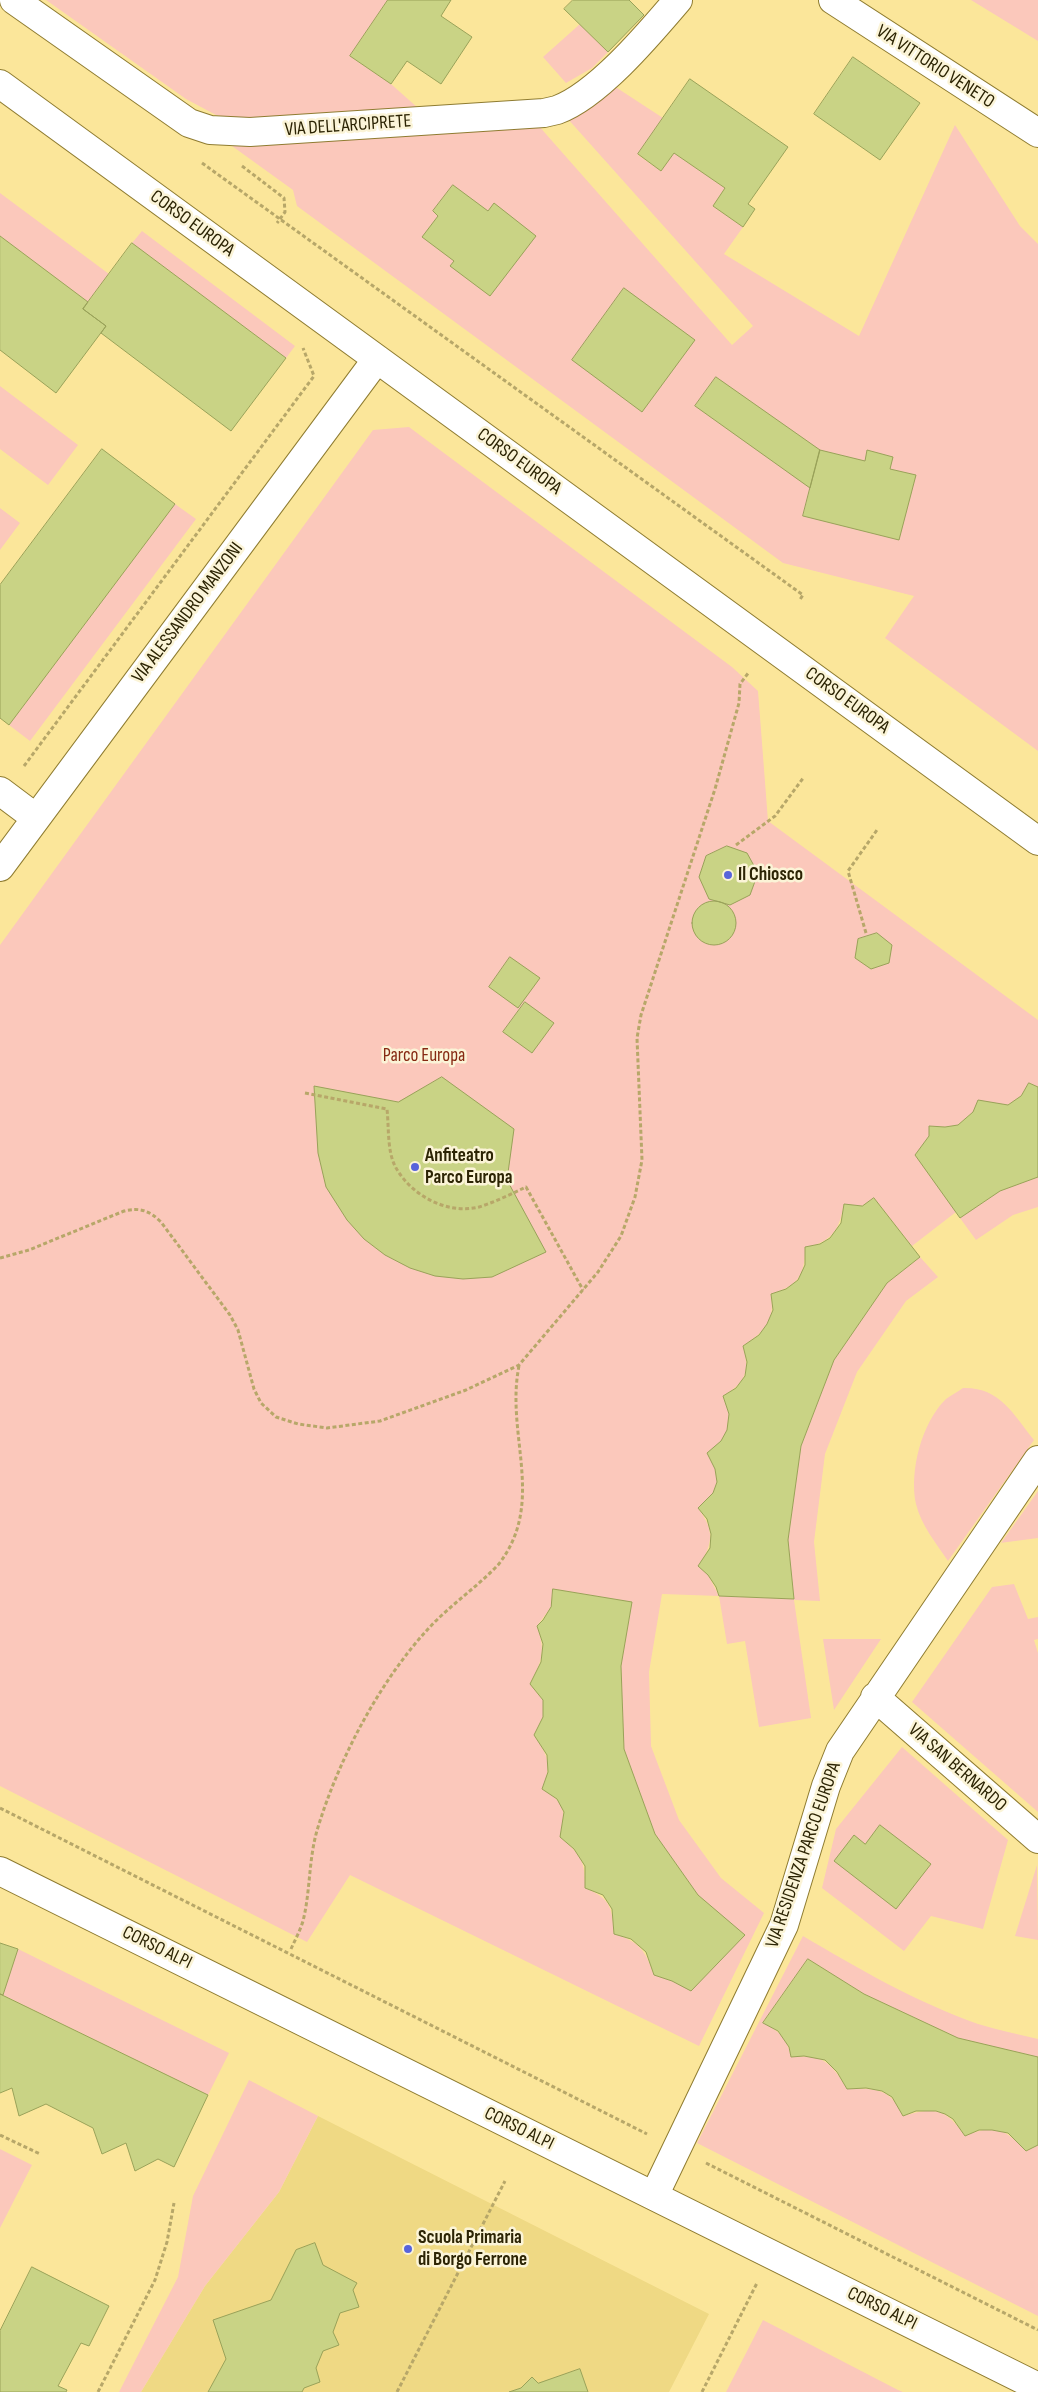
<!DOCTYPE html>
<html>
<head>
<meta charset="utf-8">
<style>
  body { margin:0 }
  canvas { display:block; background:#fbe69a }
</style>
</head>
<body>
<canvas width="1038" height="2392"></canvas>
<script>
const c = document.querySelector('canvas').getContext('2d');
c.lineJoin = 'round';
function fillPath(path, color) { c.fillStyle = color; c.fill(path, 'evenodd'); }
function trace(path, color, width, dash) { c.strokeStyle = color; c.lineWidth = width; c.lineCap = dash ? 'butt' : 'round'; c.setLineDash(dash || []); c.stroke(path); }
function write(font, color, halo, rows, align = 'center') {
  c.font = font + ' "Sofia Sans Condensed",sans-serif'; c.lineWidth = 5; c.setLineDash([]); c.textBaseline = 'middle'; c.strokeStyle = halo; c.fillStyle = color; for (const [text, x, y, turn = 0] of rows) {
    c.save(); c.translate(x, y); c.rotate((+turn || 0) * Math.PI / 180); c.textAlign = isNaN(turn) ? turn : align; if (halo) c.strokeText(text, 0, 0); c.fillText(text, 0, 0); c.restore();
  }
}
fillPath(new Path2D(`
  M 318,2116 L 709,2314 L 669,2392 L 141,2392 L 205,2286 L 279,2192 Z`), '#efd984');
fillPath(new Path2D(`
  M 46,0 L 388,0 L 350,56 L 391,84 L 418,108 L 239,119 L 216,115 L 186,99 Z
  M 971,0 L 1038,0 L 1038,41 Z
  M 580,24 L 608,52 L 592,68 L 566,83 L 543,57 Z
  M 614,86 L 663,118 L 638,155 L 661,171 L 674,153 L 725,188 L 713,206 L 743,227 L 724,254 L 859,336 L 955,125 L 1020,226 L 1038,244 L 1038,751 L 885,638 L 914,596 L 783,563 L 297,206 L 293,190 L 232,146 L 538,125 L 732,345 L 753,326 L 567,118 L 591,107 Z
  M 0,193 L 109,274 L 88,302 L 0,236 Z
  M 142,231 L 295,346 L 286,358 L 132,243 Z
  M 0,386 L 78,445 L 48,485 L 0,449 Z
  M 409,427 L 732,667 L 758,691 L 768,821 L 1038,1020 L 1038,1087 L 1029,1083 L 1021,1096 L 1008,1105 L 993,1104 L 973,1112 L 958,1125 L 945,1127 L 929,1126 L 929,1136 L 956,1212 L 912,1246 L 874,1198 L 862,1206 L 844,1204 C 839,1231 832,1241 805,1248 C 805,1275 798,1286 771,1294 C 775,1322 765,1331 743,1346 C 750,1372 746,1382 723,1396 L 729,1414 L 727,1430 L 721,1441 L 715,1469 L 717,1482 L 713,1493 L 698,1508 C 715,1531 713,1543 699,1566 L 708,1575 L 719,1596 L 794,1599 L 788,1540 L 801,1446 L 834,1360 L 887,1283 L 920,1257 L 938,1277 L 906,1301 L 857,1372 L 825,1454 L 814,1542 L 820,1601 L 794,1600 L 811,1718 L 759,1727 L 745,1641 L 727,1644 L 719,1596 L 662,1594 L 649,1672 L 651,1746 L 679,1820 L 721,1878 L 764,1913 L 699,2046 L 350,1875 L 307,1942 L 0,1786 L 0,945 L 373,430 ZM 553,1589 L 632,1602 L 621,1666 L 624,1749 L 655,1834 L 698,1895 L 672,1981 L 654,1975 C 645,1950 640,1942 614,1934 C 612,1907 611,1899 585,1888 C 585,1860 581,1855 560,1837 C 565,1810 567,1805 543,1789 C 551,1764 549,1757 534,1735 L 543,1717 L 543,1700 L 530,1684 C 542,1661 546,1651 537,1626 L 551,1607 Z
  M 175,504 L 196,519 L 30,741 L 9,725 Z
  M 0,508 L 20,523 L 0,550 Z
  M 1038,1177 L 1038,1207 L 1013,1215 L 976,1240 L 960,1218 L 1000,1191 Z
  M 963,1388 C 1000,1387 1013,1414 1034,1440 L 948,1561 C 936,1543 921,1525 916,1504 C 909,1471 922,1422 946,1399 C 951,1395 958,1392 963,1388 Z
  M 1038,1491 L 1038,1538 L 1000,1543 L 1001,1543 Z
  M 1014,1584 L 1028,1619 L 1038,1617 L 1038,1639 L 1034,1640 L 1038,1653 L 1038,1812 L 912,1702 L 992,1587 Z
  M 823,1639 L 881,1639 L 834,1710 Z
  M 902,1747 L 1008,1840 L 983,1929 L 931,1916 L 904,1951 L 822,1888 L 836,1829 Z
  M 1037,1865 L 1038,1940 L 1015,1936 Z
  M 803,1936 C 859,1969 916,2002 978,2024 C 998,2030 1018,2034 1038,2039 L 1038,2057 L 958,2038 L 864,1994 L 808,1959 L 763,2022 C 779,2032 787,2037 791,2057 C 823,2054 831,2062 847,2089 C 875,2088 891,2088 903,2116 C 934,2107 946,2108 965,2136 C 995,2123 1005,2129 1026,2151 L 1038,2145 L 1038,2316 L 697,2143 Z
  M 18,1949 L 229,2053 L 208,2095 L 3,1995 Z
  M 249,2080 L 318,2116 L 279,2192 L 205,2286 L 141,2392 L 119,2392 L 178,2277 L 193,2196 Z
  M 0,2149 L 32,2165 L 0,2228 Z
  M 763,2320 L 898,2390 L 903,2392 L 726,2392 Z`), '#fbc8bb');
const building = new Path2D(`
  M 388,0 L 451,0 L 441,16 L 472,37 L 441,84 L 407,61 L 391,84 L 350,56 Z
  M 573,0 L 629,0 L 644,15 L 608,52 L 564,9 Z
  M 853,57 L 920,103 L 880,160 L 814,114 Z
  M 690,79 L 788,147 L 748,204 L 755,209 L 743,227 L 713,206 L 725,188 L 674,153 L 661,171 L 638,154 Z
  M 453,185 L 488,211 L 494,203 L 536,236 L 490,296 L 450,266 L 454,261 L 422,237 L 438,216 L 433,211 Z
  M 0,236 L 88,302 L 83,309 L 106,326 L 56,393 L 0,350 Z
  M 132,243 L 286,358 L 231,431 L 101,333 L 106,326 L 83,309 Z
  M 624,288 L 695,340 L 642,412 L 572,360 Z
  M 716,377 L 820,450 L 810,488 L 695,406 Z
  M 102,449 L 175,504 L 9,725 L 0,718 L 0,585 Z
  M 820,450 L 865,461 L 867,450 L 893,457 L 890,469 L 916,475 L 899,540 L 803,516 Z
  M 727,846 L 747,853 L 758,873 L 750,895 L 730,905 L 709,899 L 699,877 L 706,856 Z
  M692 923a22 22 0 1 1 44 0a22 22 0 1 1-44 0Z
  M 877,933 L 892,945 L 889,963 L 871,969 L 855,958 L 858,939 Z
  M 510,957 L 540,978 L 518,1008 L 489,987 Z
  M 525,1002 L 554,1023 L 532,1053 L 503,1032 Z
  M 442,1077 L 514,1129 L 507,1180 L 546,1252 L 492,1277 L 463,1279 L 435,1276 L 410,1268 L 385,1255 L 364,1239 L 347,1220 L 326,1187 L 318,1153 L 314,1086 L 398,1102 Z
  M 1029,1083 L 1038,1087 L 1038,1177 L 1000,1191 L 960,1218 L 915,1155 L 929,1136 L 929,1126 L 945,1127 L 958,1125 L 973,1112 L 978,1100 L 1008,1105 L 1021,1096 Z
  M 874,1198 L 920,1257 L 887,1283 L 834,1360 L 801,1446 L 788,1540 L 794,1599 L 719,1596 L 716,1587 L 708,1575 L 698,1566 L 710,1548 L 711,1534 L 707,1519 L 698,1508 L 713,1493 L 717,1482 L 715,1469 L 707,1453 L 721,1441 L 727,1430 L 729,1414 L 723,1396 L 736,1388 L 745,1376 L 747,1362 L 743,1346 L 759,1335 L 767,1324 L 773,1310 L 771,1294 L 786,1289 L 798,1280 L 805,1265 L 805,1247 L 820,1244 L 830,1238 L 841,1223 L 844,1204 L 862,1206 Z
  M 553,1589 L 632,1602 L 621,1666 L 624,1749 L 655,1834 L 698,1895 L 745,1935 L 691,1991 L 672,1981 L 654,1975 L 646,1952 L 631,1939 L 614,1934 L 612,1909 L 603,1895 L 585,1888 L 585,1866 L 574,1849 L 560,1837 L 564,1812 L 557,1799 L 542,1789 L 548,1772 L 547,1755 L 534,1735 L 543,1717 L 543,1700 L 530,1684 L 541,1662 L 543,1644 L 537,1626 L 543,1620 L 551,1607 Z
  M 880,1825 L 931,1864 L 896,1909 L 834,1861 L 854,1835 L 865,1844 Z
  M 0,1943 L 18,1949 L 3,1995 L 0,1994 Z
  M 808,1959 L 864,1994 L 958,2038 L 1038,2057 L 1038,2145 L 1026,2151 L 1008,2133 L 992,2130 L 979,2130 L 965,2136 L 953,2119 L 945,2114 L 936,2111 L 916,2111 L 903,2116 L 892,2097 L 882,2091 L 866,2088 L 847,2089 L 837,2072 L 825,2060 L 804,2056 L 791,2057 L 789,2047 L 778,2031 L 763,2023 Z
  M 0,1994 L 208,2095 L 174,2167 L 158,2159 L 135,2171 L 126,2143 L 102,2154 L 93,2128 L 46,2104 L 19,2116 L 12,2088 L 0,2093 Z
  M 315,2243 L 323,2265 L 357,2283 L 353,2290 L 359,2307 L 340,2313 L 333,2332 L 339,2345 L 323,2351 L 316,2368 L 320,2382 L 304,2388 L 302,2392 L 208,2392 L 226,2359 L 213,2320 L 271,2300 L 296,2250 Z
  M 32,2267 L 109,2306 L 89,2346 L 81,2343 L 58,2386 L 67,2390 L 66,2392 L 0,2392 L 0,2331 Z
  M 580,2369 L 588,2392 L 509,2392 L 521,2388 L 532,2377 L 538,2383 Z`);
fillPath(building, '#c9d385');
trace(building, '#99a259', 1);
const minor = new Path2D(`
  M 14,0 L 189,123 L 210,130 L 250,132 L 544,113 L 557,110 C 598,95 649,34 678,0
  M 0,84 L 1038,841
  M 0,791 L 36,818
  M 0,867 L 377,359
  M 875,1697 L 1038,1839
  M 0,1871 L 1038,2387
  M 654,2196 L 784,1925 L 826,1786 L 840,1751 L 1038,1460`);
const major = new Path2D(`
  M 833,0 L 1038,133`);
trace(minor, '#8f7c31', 30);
trace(major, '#8f7c31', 30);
trace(new Path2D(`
  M 202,163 L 803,595 L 799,601
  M 242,166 L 284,198 L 285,212 L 277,223
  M 24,766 L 314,376 L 303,348
  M 736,845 L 775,816 L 804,777
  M 866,933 L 848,871 L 877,830
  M 305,1093 L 387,1109 C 389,1127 387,1150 395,1166 C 410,1195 447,1215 479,1207 C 495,1202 511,1194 526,1187 L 583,1290
  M 0,1258 L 29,1250 L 124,1211 C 140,1207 150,1211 161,1222 L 230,1315 L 238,1330 L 254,1389 L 261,1403 L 276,1417 L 298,1424 L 327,1428 L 380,1421 L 466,1390 L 519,1365 L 598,1272 L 621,1236 L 635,1197 L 642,1160 L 637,1038 L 641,1015 L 715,789 L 739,703 L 740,684 L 749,672
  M 0,1808 L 647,2134
  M 291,1949 C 295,1940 300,1931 303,1921 C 311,1889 308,1857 319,1824 C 340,1757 380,1681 428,1629 C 449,1606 476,1588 498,1565 C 547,1503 505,1435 519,1366
  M 0,2135 L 40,2154
  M 706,2163 L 1038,2330
  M 98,2392 L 155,2280 L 167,2242 L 174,2203
  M 397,2392 L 505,2181
  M 702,2392 L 757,2283`), '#b7a769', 3, [4, 2.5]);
trace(minor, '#fff', 28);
trace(major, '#fff', 28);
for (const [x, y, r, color] of [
  [728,875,5,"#5864db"],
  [415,1167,5,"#5864db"],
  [408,2249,5,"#5864db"]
]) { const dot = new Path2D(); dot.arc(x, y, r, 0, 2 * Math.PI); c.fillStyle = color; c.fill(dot); trace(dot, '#fbf4d7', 2); }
write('19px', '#2c2404', '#fbf4d7', [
  ["VIA VITTORIO VENETO",935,67,33],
  ["VIA DELL'ARCIPRETE",348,126,-4],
  ["CORSO EUROPA",192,224,36],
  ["CORSO EUROPA",519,462,36],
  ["VIA ALESSANDRO MANZONI",188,613,-53],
  ["CORSO EUROPA",847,701,36],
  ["VIA SAN BERNARDO",957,1768,41],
  ["VIA RESIDENZA PARCO EUROPA",804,1855,-71],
  ["CORSO ALPI",157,1948,26],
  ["CORSO ALPI",519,2129,26],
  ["CORSO ALPI",882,2309,26]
]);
write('bold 19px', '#2c2404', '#fbf4d7', [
  ["Il Chiosco",738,875],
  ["Anfiteatro",425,1156],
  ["Parco Europa",425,1178],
  ["Scuola Primaria",418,2238],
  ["di Borgo Ferrone",418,2260]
], 'left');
write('19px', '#862912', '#fbf4d7', [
  ["Parco Europa",424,1056]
]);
</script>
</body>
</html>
